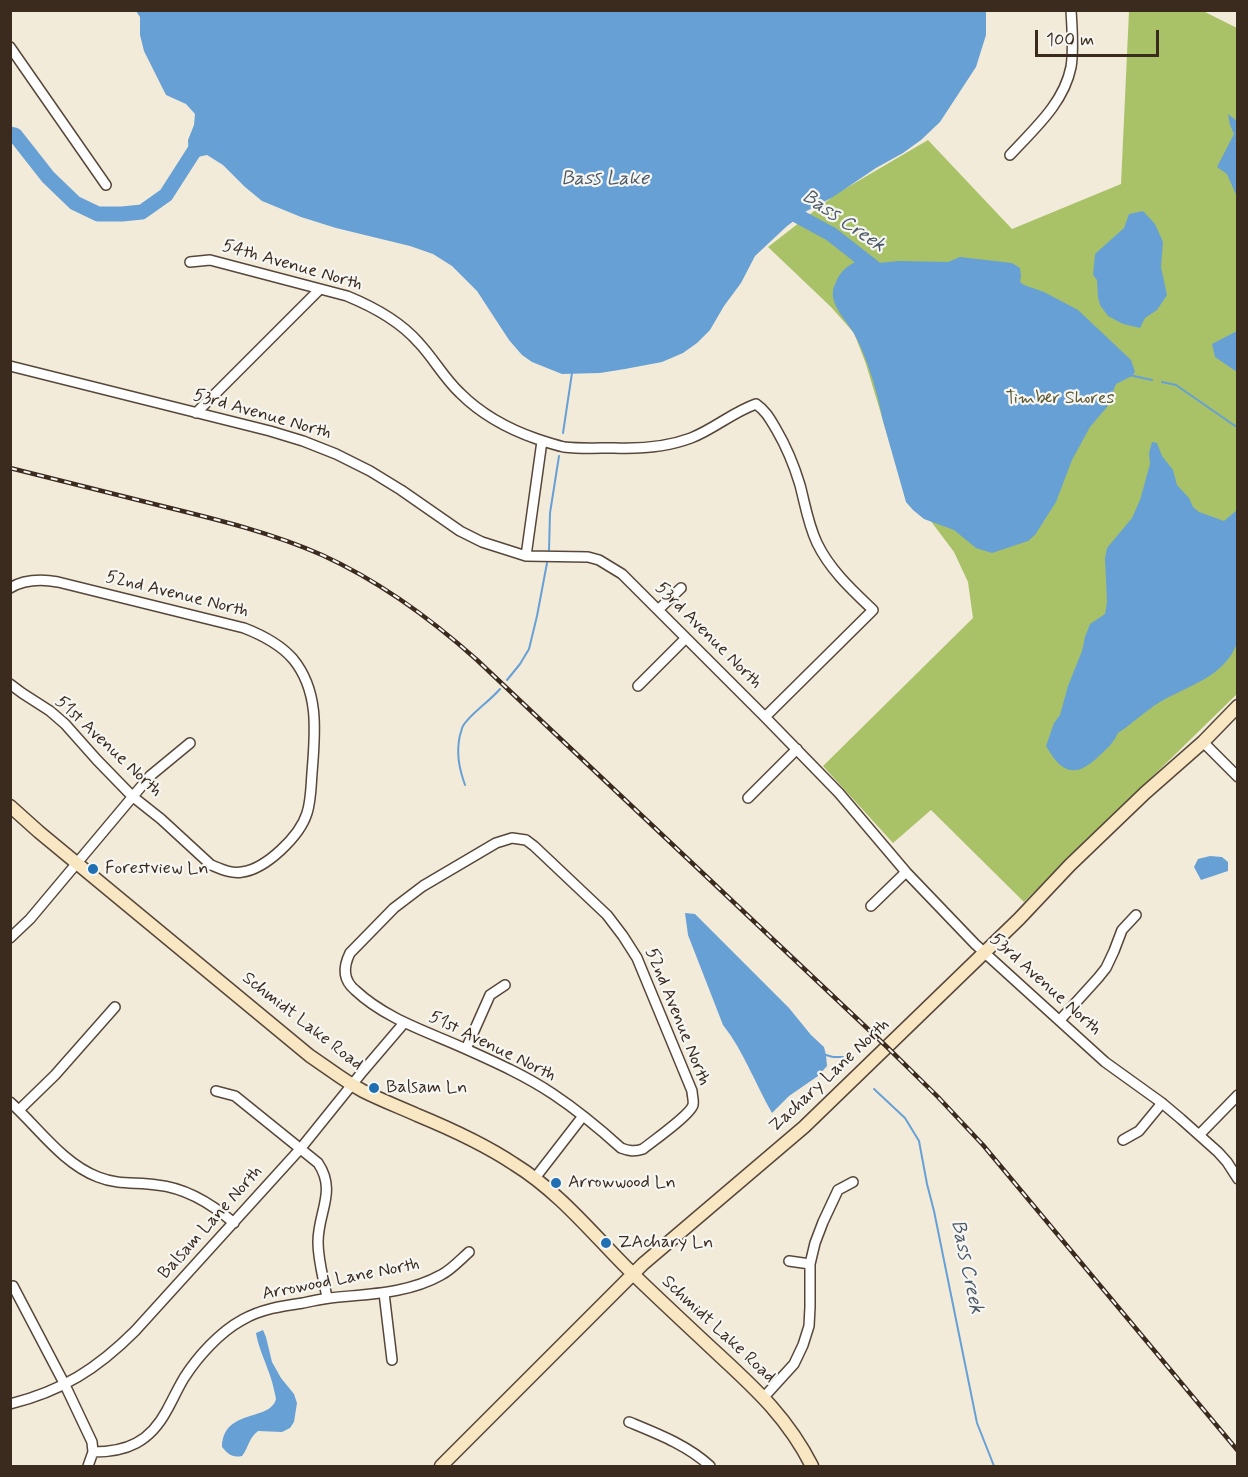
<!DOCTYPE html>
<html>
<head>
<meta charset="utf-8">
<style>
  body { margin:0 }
  #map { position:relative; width:1248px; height:1477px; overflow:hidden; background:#f3ebda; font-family:Mynerve,sans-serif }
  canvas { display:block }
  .frame { position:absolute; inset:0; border:12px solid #3b2a1e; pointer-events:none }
  .scale { position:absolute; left:1035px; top:30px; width:124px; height:27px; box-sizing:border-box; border:3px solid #3b2a1e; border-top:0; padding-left:8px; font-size:18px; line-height:21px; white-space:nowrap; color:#3b2a1e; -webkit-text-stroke:4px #f6f6f2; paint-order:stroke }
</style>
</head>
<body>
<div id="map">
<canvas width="1248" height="1477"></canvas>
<div class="frame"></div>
<div class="scale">100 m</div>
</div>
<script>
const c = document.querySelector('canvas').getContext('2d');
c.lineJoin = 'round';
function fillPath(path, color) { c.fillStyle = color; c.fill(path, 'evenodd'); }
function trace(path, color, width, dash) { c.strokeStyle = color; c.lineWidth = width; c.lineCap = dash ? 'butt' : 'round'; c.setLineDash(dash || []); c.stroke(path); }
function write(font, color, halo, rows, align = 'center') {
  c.font = font + ' Mynerve,sans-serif'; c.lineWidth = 4.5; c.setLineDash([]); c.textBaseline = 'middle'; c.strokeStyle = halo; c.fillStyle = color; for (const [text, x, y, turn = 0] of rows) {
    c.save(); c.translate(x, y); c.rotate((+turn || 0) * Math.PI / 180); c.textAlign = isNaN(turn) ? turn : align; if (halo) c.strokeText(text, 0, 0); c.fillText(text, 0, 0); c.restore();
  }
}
fillPath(new Path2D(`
  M 1129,11 L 1203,11 L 1237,28 L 1237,694 L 1024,902 L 931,810 L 893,843 L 823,766 L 973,618 L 968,582 L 954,552 L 930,520 L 908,504 L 866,364 L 854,333 L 831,307 L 768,247 L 836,194 L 928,140 L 1012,229 L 1121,184 Z`), '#a9c268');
fillPath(new Path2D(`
  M 986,10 L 986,35 L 976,67 L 940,122 L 921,140 L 903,153 L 876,168 L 833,197 L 805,212 L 786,227 L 755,256 L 741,283 L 724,306 L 710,330 L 697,343 L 683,353 L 662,362 L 625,369 L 600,373 L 562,374 L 532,362 L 522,355 L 509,340 L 477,291 L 452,266 L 433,254 L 410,246 L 336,228 L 301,217 L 262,201 L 245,187 L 223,165 L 207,155 L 189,159 L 188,140 L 194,125 L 195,114 L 186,104 L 166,95 L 144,51 L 140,35 L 140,17 L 136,11 Z
  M 1228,114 L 1237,121 L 1237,197 L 1227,174 L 1217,167 L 1234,134 L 1230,125 Z
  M 1143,211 L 1155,224 L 1163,242 L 1161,267 L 1167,295 L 1157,310 L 1145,318 L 1140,328 L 1123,324 L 1108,316 L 1100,305 L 1098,297 L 1097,280 L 1093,275 L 1095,254 L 1124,228 L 1129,214 Z
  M 868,257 L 878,263 L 899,261 L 948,262 L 960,257 L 1012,263 L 1020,268 L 1021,276 L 1020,282 L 1024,285 L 1044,292 L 1078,310 L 1131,360 L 1135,372 L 1132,376 L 1116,384 L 1107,407 L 1090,427 L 1072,460 L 1056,502 L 1035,535 L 1028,541 L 992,553 L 976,548 L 954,530 L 924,519 L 913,510 L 906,502 L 883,421 C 878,394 867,356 853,332 C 846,320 831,306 833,291 C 833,287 835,285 836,282 C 843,266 853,263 868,257 Z
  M 1237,331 L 1237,372 L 1215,357 L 1212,344 Z
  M 1152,442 L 1157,443 L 1162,456 L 1173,470 L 1177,485 L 1189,498 L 1193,507 L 1199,512 L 1224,521 L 1237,510 L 1237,643 C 1225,677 1187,686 1160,702 C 1145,711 1132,724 1118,733 C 1114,742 1107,749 1100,755 C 1076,779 1062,774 1046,746 L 1054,723 L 1060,715 L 1068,686 L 1082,651 L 1085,637 L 1090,624 L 1105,614 L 1107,602 L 1105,558 L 1107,548 L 1132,518 L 1140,500 L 1150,464 L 1149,453 Z
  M 1210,856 L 1222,857 L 1228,862 L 1228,871 L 1201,880 L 1194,867 L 1198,859 Z
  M 685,913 L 695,914 L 789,1008 L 811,1035 L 824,1047 L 826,1055 L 827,1066 L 818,1076 L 789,1096 L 772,1113 C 756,1085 743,1050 723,1025 L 688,935 Z
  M 263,1330 L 266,1337 L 272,1362 L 281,1378 L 294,1394 L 297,1403 L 294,1422 L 290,1428 L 282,1432 L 258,1431 C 248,1439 249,1447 242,1456 C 232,1458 228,1454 222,1447 C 223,1408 270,1422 276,1399 C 274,1389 272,1380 268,1370 C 264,1358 258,1346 256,1333 Z`), '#66a0d5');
trace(new Path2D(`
  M 1129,375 L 1152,380
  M 1162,382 L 1176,385 L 1238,428
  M 563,433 L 572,373
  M 549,550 L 550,513 L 559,456
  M 507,680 L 520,664 L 529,649 L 537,616 L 547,563
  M 465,785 C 459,768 456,753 460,735 C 461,733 462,727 463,726 C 470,714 490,701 500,689
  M 826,1055 L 833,1057 L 843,1057
  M 874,1089 L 905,1118 L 919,1141 L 927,1184 L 934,1211 L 977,1423 L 994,1466`), '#66a0d5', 2);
trace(new Path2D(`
  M 10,134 L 15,135 L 48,177 L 75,203 L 98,214 L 122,214 L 142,212 L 166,195 L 200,142
  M 783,208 L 831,234 L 877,270`), '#66a0d5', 15);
const street = new Path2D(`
  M 10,47 L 106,185
  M 1010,155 C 1034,129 1064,103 1071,67 C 1074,49 1072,29 1071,10
  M 190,262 L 210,260 L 347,296 C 374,307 400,321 419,343 C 434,359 444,378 460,393 C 482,415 508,429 537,439 C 546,442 555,445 564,447 C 580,449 598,448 614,448 C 639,449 667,447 691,438 C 714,429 733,412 756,404 C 766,411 770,419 776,429 C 786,446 794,465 800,485 C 805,504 808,524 817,543 C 830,570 852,590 873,610 L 765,717
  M 10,366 L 270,431 L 303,441 L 336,454 L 370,471 L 401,490 L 460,531 L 482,542 L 526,556 L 588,557 L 599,560 L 622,574 L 765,717 L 839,793 L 906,872 L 975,944 L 1105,1062 L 1162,1103 L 1181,1119 L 1218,1152 L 1227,1162 L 1238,1179
  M 196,413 L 320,289
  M 526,556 L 542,441
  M 10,588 C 25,579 41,579 58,582 L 244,628 C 262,635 280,644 293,659 C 320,692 315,734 312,773 C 311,786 311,801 307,813 C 300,836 266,869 242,872 C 231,874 221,869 211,865 L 161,819 L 132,796 L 97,760 L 65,724 L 50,711 L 22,693 L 10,684
  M 658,610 L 681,588
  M 638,686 L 686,638
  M 1203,742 L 1238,777
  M 748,798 L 797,749
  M 512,838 L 526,840 L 534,846 L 607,915 L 623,936 L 637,958 L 692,1091 C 692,1095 694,1101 693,1105 C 690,1115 653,1141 643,1149 C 634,1152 629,1151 621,1148 C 600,1129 577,1110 553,1094 C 526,1076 497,1063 468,1050 C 429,1032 387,1020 355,990 C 343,980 343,967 350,953 L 394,908 L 423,886 L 496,843 Z
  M 871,906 L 906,872
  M 10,938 L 30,919 L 150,776 L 190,743
  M 1060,1020 L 1098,978 L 1106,968 L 1114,951 L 1122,930 L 1136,915
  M 466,1049 L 490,995 L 505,985
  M 216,1091 L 235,1096 L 318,1163 C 337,1191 318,1212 318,1242 C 318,1261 324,1280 327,1298
  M 10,1102 C 38,1127 62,1163 98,1177 C 118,1185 135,1182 157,1185 C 187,1188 212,1204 234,1223
  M 19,1110 L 55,1075 L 115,1007
  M 1199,1135 L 1238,1095
  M 1123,1140 L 1139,1131 L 1162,1103
  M 535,1178 L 583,1116
  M 789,1261 L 810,1264
  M 13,1286 L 65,1385 L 92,1442 L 93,1452 L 88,1466
  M 384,1293 L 392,1360
  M 764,1397 L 794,1364 L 803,1345 L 809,1326 L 810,1307 L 810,1264 L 815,1243 L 823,1222 L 838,1190 L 853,1182
  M 10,1404 C 62,1391 97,1369 135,1331 L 301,1148 L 363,1071 L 404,1023
  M 629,1422 C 658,1434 687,1445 710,1466
  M 93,1452 C 127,1452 150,1442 167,1410 C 173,1399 178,1388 184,1378 C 198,1356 220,1332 242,1320 C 261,1309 282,1306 303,1303 C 312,1301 321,1299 330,1298 C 367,1294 407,1294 441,1275 C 451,1270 460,1260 469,1252`);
const secondary = new Path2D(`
  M 10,806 L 39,832 L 310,1056 C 328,1068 344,1081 363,1091 C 381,1100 399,1107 417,1115 C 451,1129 484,1144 514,1164 C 561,1193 595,1237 634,1275 C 662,1302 691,1329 720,1356 C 758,1391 788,1419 812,1466
  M 441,1466 L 643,1264 L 804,1127 L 1019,919 L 1070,865 L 1145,793 L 1203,742 L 1238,706`);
trace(street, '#57473a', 12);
trace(secondary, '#57473a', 15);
trace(street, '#fff', 9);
trace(secondary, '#f9e7c3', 12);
const rail = new Path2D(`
  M 10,468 C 62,481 114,494 166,507 C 219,520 272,533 322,555 C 379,581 430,618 477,660 L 887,1047 L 938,1097 L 983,1145 L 1238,1451`);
trace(rail, '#3b2a1e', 4.5);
trace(rail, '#f6f6f2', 2, [7]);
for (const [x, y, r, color] of [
  [93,869,6,"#1f6fb2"],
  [374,1088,6,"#1f6fb2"],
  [556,1183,6,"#1f6fb2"],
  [606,1243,6,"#1f6fb2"]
]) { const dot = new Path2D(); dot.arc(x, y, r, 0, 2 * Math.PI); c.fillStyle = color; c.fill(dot); trace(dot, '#f6f6f2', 2); }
write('18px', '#3b2a1e', '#f6f6f2', [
  ["54th Avenue North",292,266,16],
  ["53rd Avenue North",262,415,16],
  ["52nd Avenue North",177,595,14],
  ["53rd Avenue North",708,636,45],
  ["51st Avenue North",108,747,43],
  ["53rd Avenue North",1045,985,42],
  ["52nd Avenue North",677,1017,68],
  ["Schmidt Lake Road",302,1022,38],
  ["51st Avenue North",492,1047,26],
  ["Zachary Lane North",830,1076,-43],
  ["Balsam Lane North",211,1223,-48],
  ["Arrowood Lane North",341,1280,-11],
  ["Schmidt Lake Road",718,1330,43]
]);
write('18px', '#5c5834', '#f6f6f2', [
  ["Timber Shores",1060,399]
]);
write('18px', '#3b2a1e', '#f6f6f2', [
  ["Forestview Ln",105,869],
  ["Balsam Ln",386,1088],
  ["Arrowwood Ln",568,1183],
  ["ZAchary Ln",618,1243]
], 'left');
write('italic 20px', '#4c5967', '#f6f6f2', [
  ["Bass Lake",605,180],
  ["Bass Creek",843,222,34],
  ["Bass Creek",966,1267,78]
]);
</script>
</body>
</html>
